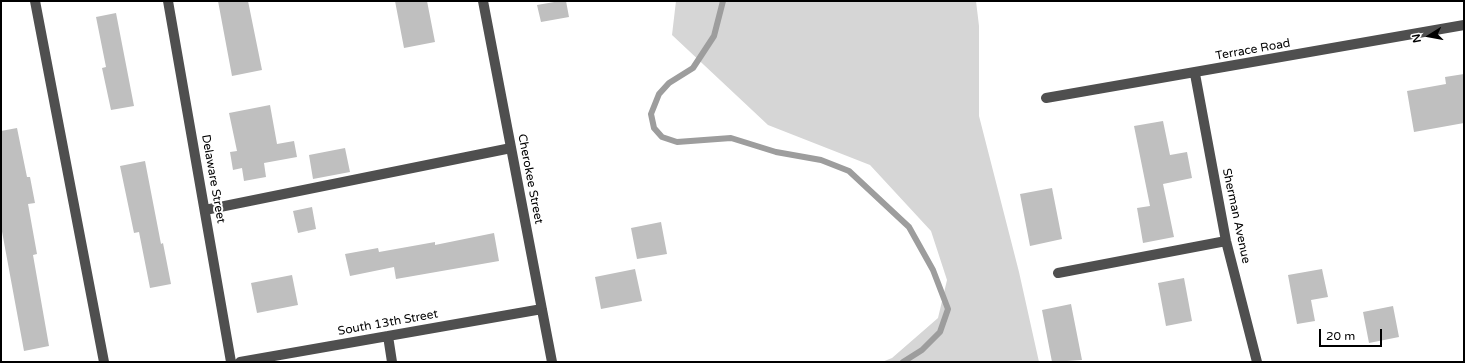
<!DOCTYPE html>
<html>
<head>
<meta charset="utf-8">
<style>
  body { margin:0 }
  #map { position:relative; width:1465px; height:363px; overflow:hidden; background:#fff; font-family:"Varela Round",sans-serif }
  canvas { display:block }
  .frame { position:absolute; inset:0; border:2px solid #000; pointer-events:none }
  .north { position:absolute; left:1409px; top:16px; width:40px; height:40px; -webkit-text-stroke:3px #fff; paint-order:stroke; rotate:259deg; font-size:11px; font-weight:700; line-height:16px; text-align:center; color:#000 }
  .north::after { content:''; display:block; margin:auto; width:14px; height:18px; background:#000; clip-path:polygon(50% 0,100% 100%,50% 72%,0 100%) }
  .scale { position:absolute; left:1319px; top:329px; width:63px; height:18px; box-sizing:border-box; border:2px solid #000; border-top:0; padding-left:5px; font-size:12px; line-height:14px; white-space:nowrap; color:#000; -webkit-text-stroke:3px #fff; paint-order:stroke }
</style>
</head>
<body>
<div id="map">
<canvas width="1465" height="363"></canvas>
<div class="frame"></div>
<div class="north">N</div>
<div class="scale">20 m</div>
</div>
<script>
const c = document.querySelector('canvas').getContext('2d');
c.lineJoin = 'round';
function fillPath(path, color) { c.fillStyle = color; c.fill(path, 'evenodd'); }
function trace(path, color, width, dash) { c.strokeStyle = color; c.lineWidth = width; c.lineCap = dash ? 'butt' : 'round'; c.setLineDash(dash || []); c.stroke(path); }
function write(font, color, halo, rows, align = 'center') {
  c.font = font + ' "Varela Round",sans-serif'; c.lineWidth = 4; c.setLineDash([]); c.textBaseline = 'middle'; c.strokeStyle = halo; c.fillStyle = color; for (const [text, x, y, turn = 0] of rows) {
    c.save(); c.translate(x, y); c.rotate((+turn || 0) * Math.PI / 180); c.textAlign = isNaN(turn) ? turn : align; if (halo) c.strokeText(text, 0, 0); c.fillText(text, 0, 0); c.restore();
  }
}
fillPath(new Path2D(`
  M 676,1 L 976,1 L 979,26 L 979,116 L 1019,272 L 1039,362 L 882,362 L 892,358 L 938,318 L 947,280 L 931,231 L 870,165 L 768,125 L 672,35 Z`), '#d6d6d6');
trace(new Path2D(`
  M 723,1 L 714,36 L 693,68 L 669,83 L 659,94 L 651,114 L 654,128 L 662,137 L 677,142 L 731,138 L 776,152 L 821,160 L 849,171 L 909,227 L 933,270 L 948,309 L 940,332 L 922,350 L 903,362`), '#9d9d9d', 6);
fillPath(new Path2D(`
  M 218,1 L 248,1 L 262,70 L 232,76 Z
  M 395,1 L 427,1 L 435,42 L 404,48 Z
  M 560,1 L 566,1 L 569,17 L 541,22 L 537,5 Z
  M 116,13 L 134,106 L 111,110 L 102,68 L 106,67 L 96,17 Z
  M 1464,74 L 1464,123 L 1414,132 L 1407,91 L 1446,84 L 1445,77 Z
  M 270,105 L 277,144 L 294,141 L 297,157 L 264,163 L 266,177 L 244,181 L 242,168 L 233,170 L 230,152 L 237,151 L 229,113 Z
  M 1163,121 L 1170,155 L 1187,152 L 1192,178 L 1163,184 L 1174,237 L 1143,243 L 1137,208 L 1150,206 L 1134,126 Z
  M 17,128 L 27,177 L 30,177 L 35,203 L 28,204 L 37,254 L 33,255 L 49,346 L 24,351 L 1,226 L 1,131 Z
  M 345,148 L 350,172 L 313,179 L 309,155 Z
  M 145,161 L 161,244 L 163,243 L 171,284 L 150,288 L 139,232 L 134,233 L 120,166 Z
  M 1052,188 L 1062,239 L 1030,246 L 1020,194 Z
  M 312,207 L 316,229 L 298,233 L 293,211 Z
  M 661,222 L 667,254 L 637,259 L 631,228 Z
  M 494,233 L 499,261 L 396,279 L 394,267 L 350,276 L 345,254 L 378,248 L 379,252 L 435,242 L 435,245 Z
  M 635,269 L 642,301 L 601,309 L 595,277 Z
  M 1322,269 L 1328,297 L 1311,300 L 1315,321 L 1297,324 L 1288,275 Z
  M 292,275 L 298,305 L 257,313 L 251,283 Z
  M 1184,278 L 1192,321 L 1166,326 L 1158,283 Z
  M 1071,304 L 1082,360 L 1052,362 L 1042,310 Z
  M 1393,306 L 1399,337 L 1369,343 L 1363,312 Z`), '#bfbfbf');
trace(new Path2D(`
  M 35,1 L 104,362
  M 168,1 L 231,362
  M 483,1 L 552,362
  M 1195,74 L 1226,241 L 1257,362
  M 1046,98 L 1464,25
  M 205,210 L 511,148
  M 1058,273 L 1226,241
  M 388,336 L 392,362
  M 240,362 L 542,309`), '#4f4f4f', 10);
write('12px', '#000', '#fff', [
  ["Terrace Road",1253,50,-10],
  ["Delaware Street",213,179,80],
  ["Cherokee Street",530,179,79],
  ["Sherman Avenue",1236,216,78],
  ["South 13th Street",388,323,-10]
]);
</script>
</body>
</html>
